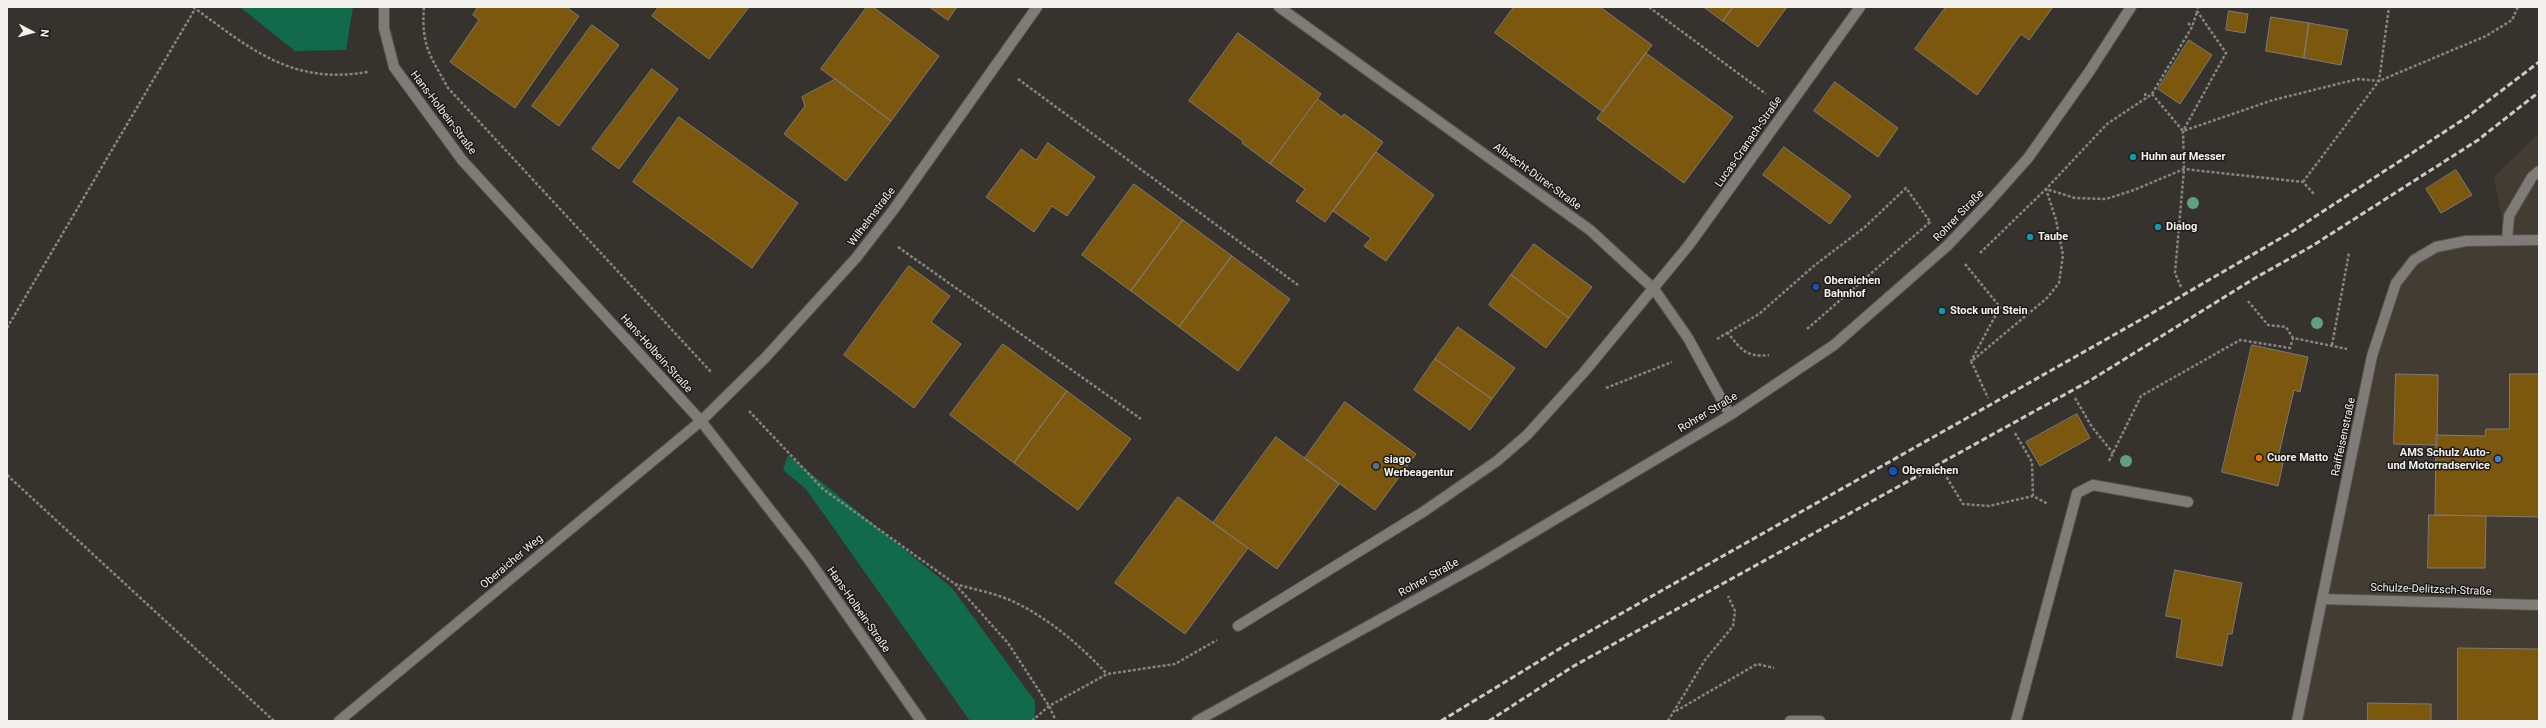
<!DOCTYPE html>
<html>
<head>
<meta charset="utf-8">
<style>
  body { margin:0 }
  #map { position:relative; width:2546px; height:728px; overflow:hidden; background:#36332e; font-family:Roboto,sans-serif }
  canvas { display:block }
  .frame { position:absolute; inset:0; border:8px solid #f3f1ee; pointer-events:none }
  .north { position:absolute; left:12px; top:12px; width:40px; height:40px; -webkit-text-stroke:3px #1c1b19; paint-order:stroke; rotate:96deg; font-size:11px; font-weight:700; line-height:16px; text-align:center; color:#f3f1ee }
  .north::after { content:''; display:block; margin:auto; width:14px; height:18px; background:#f3f1ee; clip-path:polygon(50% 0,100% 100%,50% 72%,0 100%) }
</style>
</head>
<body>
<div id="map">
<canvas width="2546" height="728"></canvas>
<div class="frame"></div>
<div class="north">N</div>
</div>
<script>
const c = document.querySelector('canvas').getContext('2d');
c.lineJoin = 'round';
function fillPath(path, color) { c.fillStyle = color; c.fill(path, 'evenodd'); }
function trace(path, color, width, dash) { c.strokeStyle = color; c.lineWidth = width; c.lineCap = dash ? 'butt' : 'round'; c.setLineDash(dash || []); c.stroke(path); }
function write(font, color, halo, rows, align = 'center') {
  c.font = font + ' Roboto,sans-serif'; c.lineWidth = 3; c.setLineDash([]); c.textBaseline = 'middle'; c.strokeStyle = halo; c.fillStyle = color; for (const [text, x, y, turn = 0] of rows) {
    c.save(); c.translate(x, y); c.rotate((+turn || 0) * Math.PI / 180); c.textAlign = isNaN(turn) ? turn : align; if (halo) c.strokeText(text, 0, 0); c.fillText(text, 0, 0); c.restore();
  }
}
fillPath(new Path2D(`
  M 2539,133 L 2539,721 L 2297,721 L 2387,308 L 2414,260 L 2436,247 L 2506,240 L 2494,177 Z`), '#433c32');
fillPath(new Path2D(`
  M 240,7 L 353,7 L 346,50 L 295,51 Z
  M 788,455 L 952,588 L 1035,701 L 1035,721 L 970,721 L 806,489 L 783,470 Z`), '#126a4c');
const building = new Path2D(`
  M 478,7 L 566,7 L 579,16 L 515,108 L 450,62 L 479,20 L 473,15 Z
  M 659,7 L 749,7 L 709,59 L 652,16 Z
  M 867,7 L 873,7 L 939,56 L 891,121 L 821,69 Z
  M 930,7 L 957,7 L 948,20 Z
  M 1514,7 L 1600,7 L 1652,45 L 1603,112 L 1495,33 Z
  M 1704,7 L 1733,7 L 1723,21 Z
  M 1733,7 L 1787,7 L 1758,47 L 1723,21 Z
  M 1946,7 L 2053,7 L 2029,40 L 2021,34 L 1977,95 L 1915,49 Z
  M 2229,11 L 2248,14 L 2245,33 L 2226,30 Z
  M 2271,17 L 2309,23 L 2304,58 L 2266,51 Z
  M 2309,23 L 2348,30 L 2341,65 L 2304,58 Z
  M 592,25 L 619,45 L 559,126 L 532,106 Z
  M 1238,33 L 1321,94 L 1270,164 L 1242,143 L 1243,141 L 1189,101 Z
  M 2189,40 L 2212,55 L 2180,104 L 2158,89 Z
  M 1646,53 L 1733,117 L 1684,183 L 1597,119 Z
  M 652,69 L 678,89 L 619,169 L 592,149 Z
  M 836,79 L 891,121 L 846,181 L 784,134 L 805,106 L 802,97 Z
  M 1835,82 L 1898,128 L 1878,157 L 1814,111 Z
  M 1318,99 L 1342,117 L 1344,114 L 1383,142 L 1325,222 L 1296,201 L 1305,189 L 1270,164 Z
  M 679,117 L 798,203 L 752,268 L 633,182 Z
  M 1048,143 L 1095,177 L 1067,216 L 1052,206 L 1034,232 L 986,197 L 1021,149 L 1036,160 Z
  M 1784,147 L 1851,196 L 1830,224 L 1763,175 Z
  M 1376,152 L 1434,195 L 1386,261 L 1364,246 L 1371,238 L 1333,211 Z
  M 2456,170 L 2472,195 L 2441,213 L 2426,189 Z
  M 1134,184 L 1183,220 L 1131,291 L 1082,255 Z
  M 1183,220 L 1232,256 L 1179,327 L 1131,291 Z
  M 1534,244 L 1592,287 L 1569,318 L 1511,275 Z
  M 1232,256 L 1290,299 L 1238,371 L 1179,327 Z
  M 909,266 L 950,296 L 931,322 L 961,344 L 914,408 L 844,355 Z
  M 1511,275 L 1569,318 L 1546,348 L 1489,305 Z
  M 1458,327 L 1515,368 L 1492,399 L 1435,359 Z
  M 1003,344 L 1067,391 L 1014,463 L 950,415 Z
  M 2252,345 L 2308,357 L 2300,392 L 2294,390 L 2278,458 L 2284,459 L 2278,486 L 2222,472 Z
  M 1435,359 L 1492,399 L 1470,430 L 1414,390 Z
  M 2396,374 L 2438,375 L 2437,445 L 2394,444 Z
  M 2510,374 L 2539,374 L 2539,517 L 2435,515 L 2436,435 L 2485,436 L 2486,429 L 2509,429 Z
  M 1067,391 L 1131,439 L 1078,510 L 1014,463 Z
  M 1345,402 L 1416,454 L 1375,510 L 1305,458 Z
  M 2077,414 L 2090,438 L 2040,466 L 2026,442 Z
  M 1276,437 L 1339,484 L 1277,569 L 1213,523 Z
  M 1178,497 L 1248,548 L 1185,634 L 1115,583 Z
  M 2429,515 L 2486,516 L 2485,568 L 2428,568 Z
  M 2175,570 L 2242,583 L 2232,634 L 2228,634 L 2222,666 L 2176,657 L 2182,619 L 2166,616 Z
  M 2458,648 L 2539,649 L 2539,721 L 2458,721 Z
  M 2368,703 L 2431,704 L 2431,721 L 2368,721 Z`);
fillPath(building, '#7b580d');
trace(building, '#7e7a75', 1);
const minor = new Path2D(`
  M 384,7 L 384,28 L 394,67 L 462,160 L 701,421 L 809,560 L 921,721
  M 1279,7 L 1590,230 L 1654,289 L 1688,338 L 1730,415
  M 2507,240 L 2509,216 L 2532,177 L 2539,171
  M 2322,599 L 2539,605
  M 1238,626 L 1423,512 L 1497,461 L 1527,435 L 1585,371 L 1689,245 L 1860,7
  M 339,721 L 701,421 L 765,358 L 856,258 L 894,209 L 1037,7
  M 1197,721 L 1480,564 L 1730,415 L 1834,345 L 1947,246 L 1988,203 L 2028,158 L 2089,72 L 2131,7
  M 1790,721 L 1820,721
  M 2016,721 L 2077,493 L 2093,485 L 2188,502
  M 2297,721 L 2372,356 L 2396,283 L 2414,260 L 2436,247 L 2466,241 L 2539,240`);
trace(minor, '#55534e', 12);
trace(new Path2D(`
  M 193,7 C 251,49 291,85 368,72
  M 424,7 C 421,46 430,55 448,88 L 712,373
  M 1649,7 L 1766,94
  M 2188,23 L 2192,27
  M 1018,79 L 1298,285
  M 2145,93 L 2146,99
  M 2152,94 L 2192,27 L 2197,12
  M 2303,182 L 2379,81 L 2389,7
  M 898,247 L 1141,419
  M 1980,253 L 2046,189 L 2107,124 L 2152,94 L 2183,131 L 2273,100 L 2358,79 L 2379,81 L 2486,36 L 2512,20 L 2518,7
  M 1965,264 L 2000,307 L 1971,361
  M 2181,287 L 2175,273 L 2184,169 L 2183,131 L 2226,53 L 2197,11 L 2198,7
  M 2248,301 L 2268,325 L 2286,327 L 2293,338 L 2347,349
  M 7,328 L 195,9
  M 1807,329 L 1930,222
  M 1727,332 C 1741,349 1746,358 1769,355
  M 1717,339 L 1759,314 L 1815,265 L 1865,227 L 1906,188 L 1931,223
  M 2332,345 L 2349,253
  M 1973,360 L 2047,298 L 2059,283 L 2063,255 L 2056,220 L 2046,189 L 2075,198 L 2106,199 L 2134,190 L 2184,169 L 2303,182 L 2314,194
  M 1971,361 L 1988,398
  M 1606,388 L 1672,362
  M 2075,398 L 2092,427 L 2113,453
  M 749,411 L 823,489 L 955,584 L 1008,643 L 1049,706 L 1056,721
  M 2015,433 L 2032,462 L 2033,496
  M 2109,461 L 2141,396 L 2240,340 L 2290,348 L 2293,338
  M 1944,473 L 1963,504 L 1989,506 L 2033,496 L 2048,504
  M 7,475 L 274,721
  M 955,584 C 973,589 994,593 1012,601 C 1047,617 1080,645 1107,674
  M 1676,711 L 1757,664 L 1774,668
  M 1032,721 L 1049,706 L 1107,674 L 1175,664 L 1217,640
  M 1668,721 L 1705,660 L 1733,626 L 1735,611 L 1728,596`), '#888581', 2.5, [3, 2]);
trace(minor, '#7f7c77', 10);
trace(new Path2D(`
  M 1441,721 L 1569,643 L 2142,319 L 2293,231 L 2467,117 L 2539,62
  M 1489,721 L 1572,667 L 2091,380 L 2255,278 L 2312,246 L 2478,140 L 2539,92`), '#cbc9c5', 3, [6, 3]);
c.fillStyle = '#619e82';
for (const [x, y] of [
  [2193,203],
  [2317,323],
  [2126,461]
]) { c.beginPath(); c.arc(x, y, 6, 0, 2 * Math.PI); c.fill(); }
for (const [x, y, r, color] of [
  [2133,157,4,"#0f9aa8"],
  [2158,227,4,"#0f9aa8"],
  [2030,237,4,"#0f9aa8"],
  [1816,287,4,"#1a4fb4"],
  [1942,311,4,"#0f9aa8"],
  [2259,458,4,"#e8710a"],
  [2498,459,4,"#3f7fe0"],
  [1376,466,4,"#5c6f8a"],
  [1893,471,5,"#1a4fb4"]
]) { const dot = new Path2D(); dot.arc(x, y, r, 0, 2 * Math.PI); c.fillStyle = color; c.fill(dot); trace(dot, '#1c1b19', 1.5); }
write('11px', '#f3f1ee', '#1c1b19', [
  ["Hans-Holbein-Straße",443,113,53],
  ["Lucas-Cranach-Straße",1749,142,-55],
  ["Albrecht-Dürer-Straße",1537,177,36],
  ["Rohrer Straße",1959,216,-46],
  ["Wilhelmstraße",872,217,-53],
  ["Hans-Holbein-Straße",656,354,48],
  ["Rohrer Straße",1708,413,-31],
  ["Raiffeisenstraße",2344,437,-78],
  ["Oberaicher Weg",512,562,-40],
  ["Rohrer Straße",1429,578,-29],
  ["Schulze-Delitzsch-Straße",2431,590,2],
  ["Hans-Holbein-Straße",858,610,55]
]);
write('bold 11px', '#f3f1ee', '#1c1b19', [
  ["Huhn auf Messer",2141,157],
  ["Dialog",2166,227],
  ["Taube",2038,237],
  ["Oberaichen",1824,281],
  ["Bahnhof",1824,294],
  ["Stock und Stein",1950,311],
  ["AMS Schulz Auto-",2490,453,"right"],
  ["und Motorradservice",2490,466,"right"],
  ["Cuore Matto",2267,458],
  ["siago",1384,460],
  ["Werbeagentur",1384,473],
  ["Oberaichen",1902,471]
], 'left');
</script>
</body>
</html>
